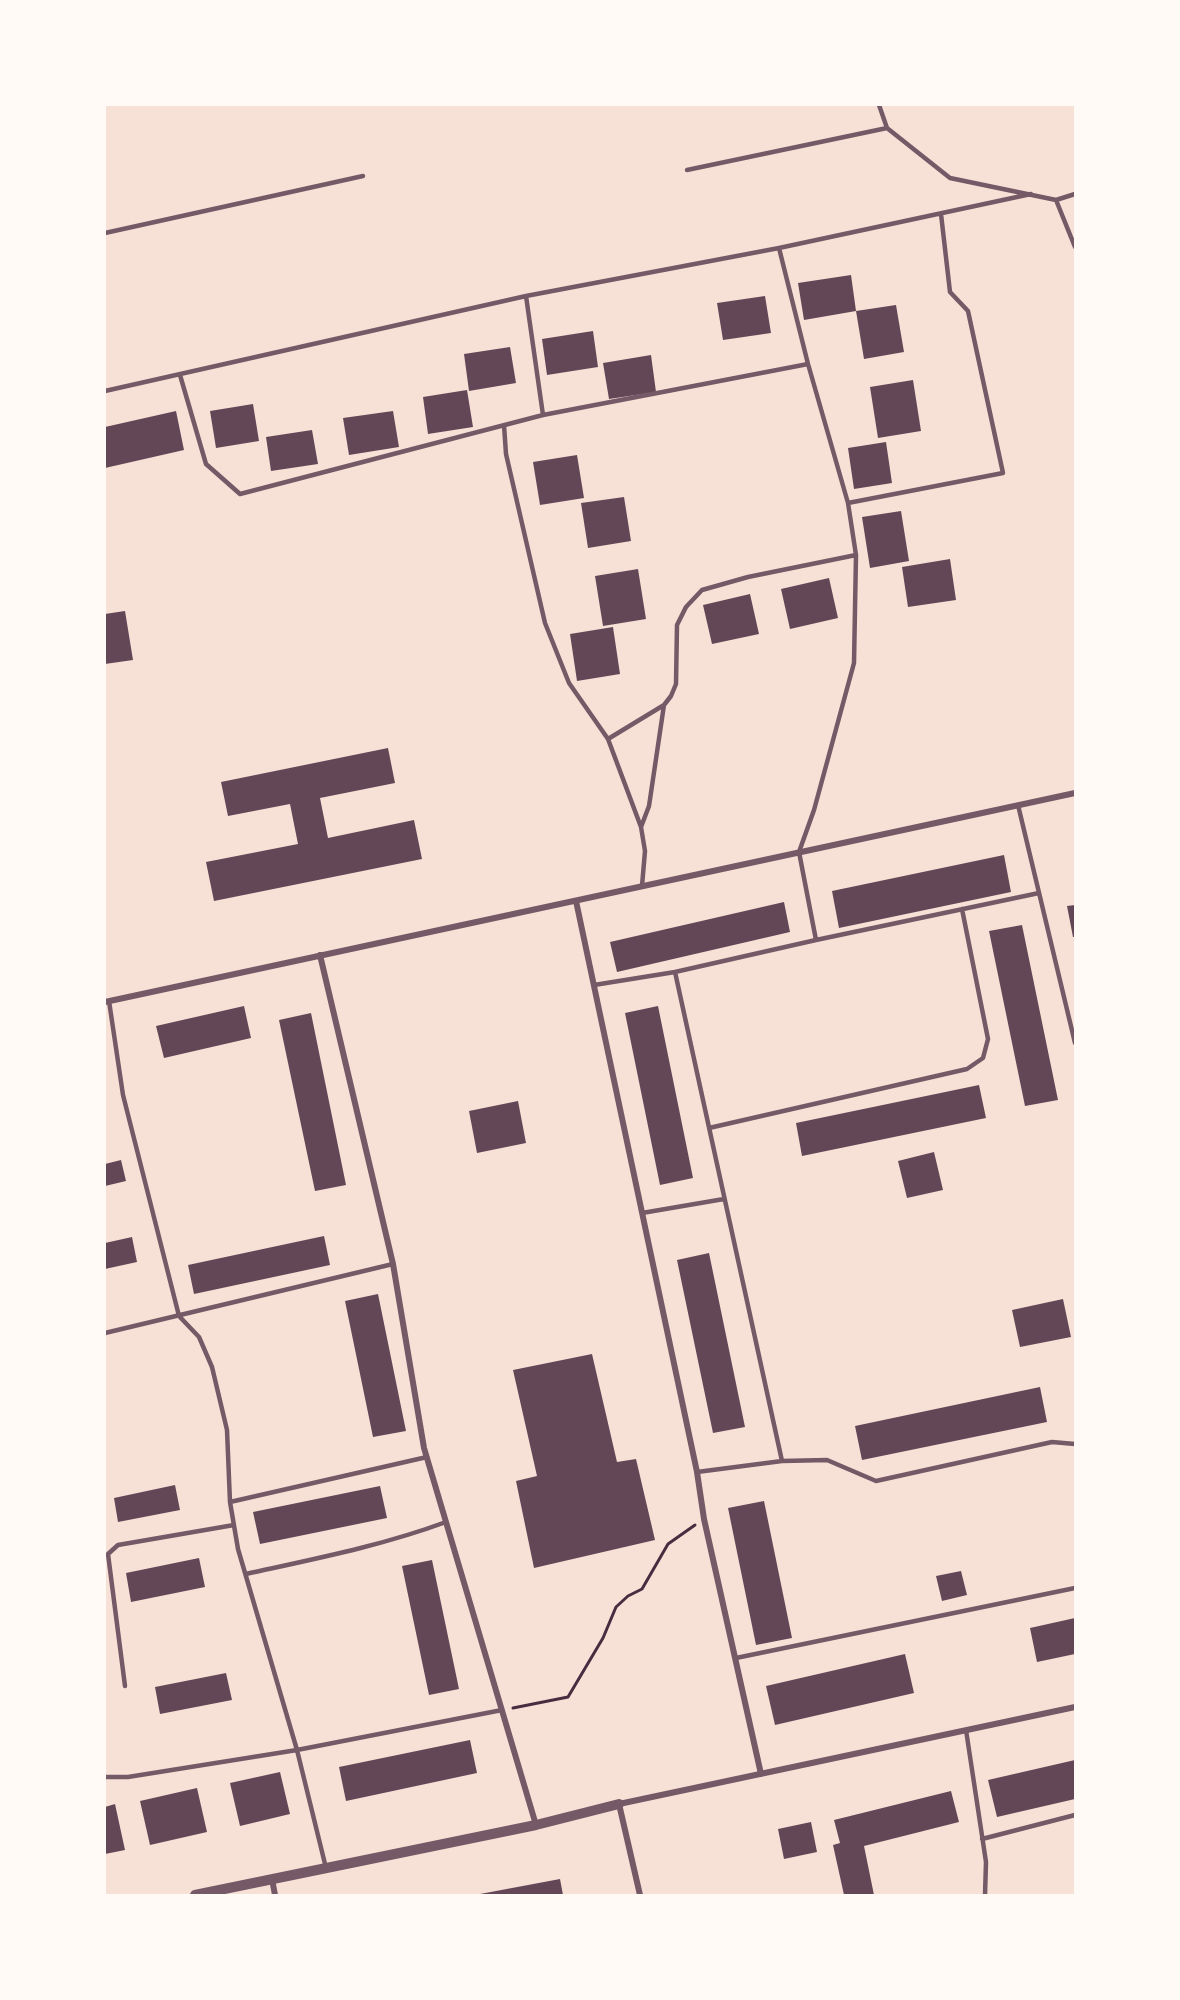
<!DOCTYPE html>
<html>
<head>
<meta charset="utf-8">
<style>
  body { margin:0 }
  #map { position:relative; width:1180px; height:2000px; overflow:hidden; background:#f7e1d7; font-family:Commissioner,sans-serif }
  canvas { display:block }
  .frame { position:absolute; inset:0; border:106px solid #fffaf5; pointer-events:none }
</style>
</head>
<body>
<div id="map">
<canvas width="1180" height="2000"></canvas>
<div class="frame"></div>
</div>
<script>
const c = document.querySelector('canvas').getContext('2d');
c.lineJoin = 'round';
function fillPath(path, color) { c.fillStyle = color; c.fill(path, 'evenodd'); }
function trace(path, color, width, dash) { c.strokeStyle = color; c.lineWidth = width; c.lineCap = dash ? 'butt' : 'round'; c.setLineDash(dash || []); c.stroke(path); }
fillPath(new Path2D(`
  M 851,275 L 856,311 L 896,305 L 904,352 L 864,359 L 856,311 L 804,320 L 798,283 Z
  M 765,296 L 771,333 L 723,340 L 717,303 Z
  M 593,331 L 598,367 L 547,375 L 542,339 Z
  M 510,347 L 516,383 L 469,391 L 464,354 Z
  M 651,355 L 656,392 L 609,399 L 603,363 Z
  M 913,380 L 921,431 L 878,438 L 870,387 Z
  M 467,390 L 473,427 L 428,434 L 423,397 Z
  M 253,404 L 259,441 L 216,448 L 210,411 Z
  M 176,411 L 184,450 L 105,468 L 105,427 Z
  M 393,411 L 399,447 L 349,455 L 343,418 Z
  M 312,430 L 318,464 L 271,471 L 266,437 Z
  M 886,442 L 892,483 L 854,489 L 848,448 Z
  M 577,455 L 584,498 L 540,505 L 533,462 Z
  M 624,497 L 631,541 L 588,548 L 581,503 Z
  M 901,511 L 909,561 L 870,568 L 862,517 Z
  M 950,559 L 956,600 L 908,607 L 902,567 Z
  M 638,569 L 646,619 L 603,626 L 595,576 Z
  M 829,578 L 838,618 L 790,629 L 781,589 Z
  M 750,594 L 759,634 L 712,644 L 703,605 Z
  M 125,611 L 133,660 L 105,664 L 105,614 Z
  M 613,627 L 620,674 L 577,681 L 570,634 Z
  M 388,748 L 395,783 L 320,798 L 328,838 L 414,820 L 422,859 L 214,901 L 206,862 L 298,844 L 290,804 L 228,816 L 221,782 Z
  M 1004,855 L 1011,892 L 839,928 L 832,891 Z
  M 784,902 L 790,932 L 617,972 L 610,942 Z
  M 1075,905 L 1075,937 L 1073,937 L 1067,906 Z
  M 1022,925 L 1058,1100 L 1025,1106 L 989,931 Z
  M 244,1006 L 251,1038 L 164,1058 L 156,1026 Z
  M 658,1006 L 693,1178 L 660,1185 L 625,1013 Z
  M 311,1013 L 346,1185 L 315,1191 L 279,1020 Z
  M 979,1085 L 986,1118 L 802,1156 L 796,1123 Z
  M 518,1101 L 526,1143 L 477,1153 L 469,1111 Z
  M 934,1152 L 943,1190 L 907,1198 L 898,1161 Z
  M 121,1160 L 126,1181 L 105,1186 L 105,1164 Z
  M 324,1236 L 330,1265 L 194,1294 L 188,1265 Z
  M 132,1237 L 137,1262 L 105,1269 L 105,1243 Z
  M 709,1253 L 745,1427 L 713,1433 L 677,1260 Z
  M 378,1294 L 406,1431 L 373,1437 L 345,1301 Z
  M 1063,1299 L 1071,1337 L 1020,1347 L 1012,1310 Z
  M 592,1354 L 617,1462 L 636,1459 L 655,1540 L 534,1568 L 516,1481 L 537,1476 L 513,1370 Z
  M 1040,1387 L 1047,1422 L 862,1460 L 855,1426 Z
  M 175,1485 L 180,1510 L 118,1522 L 114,1498 Z
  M 380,1486 L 387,1518 L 260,1544 L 253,1512 Z
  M 764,1501 L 792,1638 L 756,1645 L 728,1508 Z
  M 199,1558 L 205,1587 L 131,1602 L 126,1573 Z
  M 432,1560 L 459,1689 L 429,1695 L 402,1566 Z
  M 961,1571 L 967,1595 L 942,1601 L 936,1576 Z
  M 1075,1618 L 1075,1654 L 1037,1662 L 1030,1628 Z
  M 905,1654 L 914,1693 L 775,1725 L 766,1686 Z
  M 226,1673 L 232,1700 L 160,1714 L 155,1687 Z
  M 470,1740 L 477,1773 L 346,1801 L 339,1767 Z
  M 1075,1760 L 1075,1799 L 997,1817 L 988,1780 Z
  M 280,1772 L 290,1814 L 240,1826 L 230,1783 Z
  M 197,1788 L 207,1832 L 150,1845 L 140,1801 Z
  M 951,1791 L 959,1822 L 864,1846 L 874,1895 L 844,1895 L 833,1845 L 840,1843 L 834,1820 Z
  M 115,1804 L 125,1850 L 105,1854 L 105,1807 Z
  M 811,1822 L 817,1852 L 784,1859 L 778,1829 Z
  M 560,1879 L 563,1895 L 480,1895 L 480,1894 Z`), '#644757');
trace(new Path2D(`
  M 513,1708 L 568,1697 L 603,1638 L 616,1607 L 628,1596 L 642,1589 L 668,1544 L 695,1525`), '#4a2c40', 3);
trace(new Path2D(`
  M 879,105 L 887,128
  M 687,170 L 887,128 L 950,178 L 1056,200 L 1075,194
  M 1056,200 L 1075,247
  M 105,233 L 363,176
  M 779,248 L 808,364 L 848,503 L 1003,473 L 968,311 L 950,292 L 941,214
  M 526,296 L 543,415
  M 180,375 L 206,464 L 240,494 L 543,415 L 808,364
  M 105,391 L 526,296 L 779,248 L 1031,194
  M 504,425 L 506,454 L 545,623 L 569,683 L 608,739 L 641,827 L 645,851 L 642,886
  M 608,739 L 664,705 L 671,696 L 676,684 L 677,625 L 686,607 L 702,590 L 748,577 L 856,555
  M 1018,805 L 1075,1043
  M 641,827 L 649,806 L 664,705
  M 816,940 L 799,852 L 814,810 L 854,663 L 856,555 L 848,503
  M 675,972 L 782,1461 L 827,1460 L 876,1481 L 1052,1442 L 1075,1444
  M 594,985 L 675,972 L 816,940 L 1039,893
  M 109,1001 L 123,1095 L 179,1316 L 199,1337 L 212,1367 L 227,1430 L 230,1502 L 238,1549 L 297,1750 L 326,1868
  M 709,1128 L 967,1069 L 983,1058 L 988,1039 L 962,909
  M 642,1213 L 724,1199
  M 105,1333 L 393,1264
  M 697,1472 L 782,1461
  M 230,1502 L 427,1457
  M 246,1574 C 314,1559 381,1546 446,1522
  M 736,1658 L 1075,1588
  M 125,1686 L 108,1554 L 118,1545 L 234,1525
  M 966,1730 L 986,1862 L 985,1895
  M 105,1777 L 128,1777 L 297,1750 L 502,1710
  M 982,1839 L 1075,1815`), '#755966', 4.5);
trace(new Path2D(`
  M 576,901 L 697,1472 L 704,1519 L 761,1774
  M 320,955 L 393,1264 L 424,1448 L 536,1825
  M 105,1002 L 1075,793
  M 272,1879 L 275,1895
  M 640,1895 L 619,1804 L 1075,1707`), '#755966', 6);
trace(new Path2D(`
  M 195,1895 L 536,1825 L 619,1804`), '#755966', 10);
</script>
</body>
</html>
